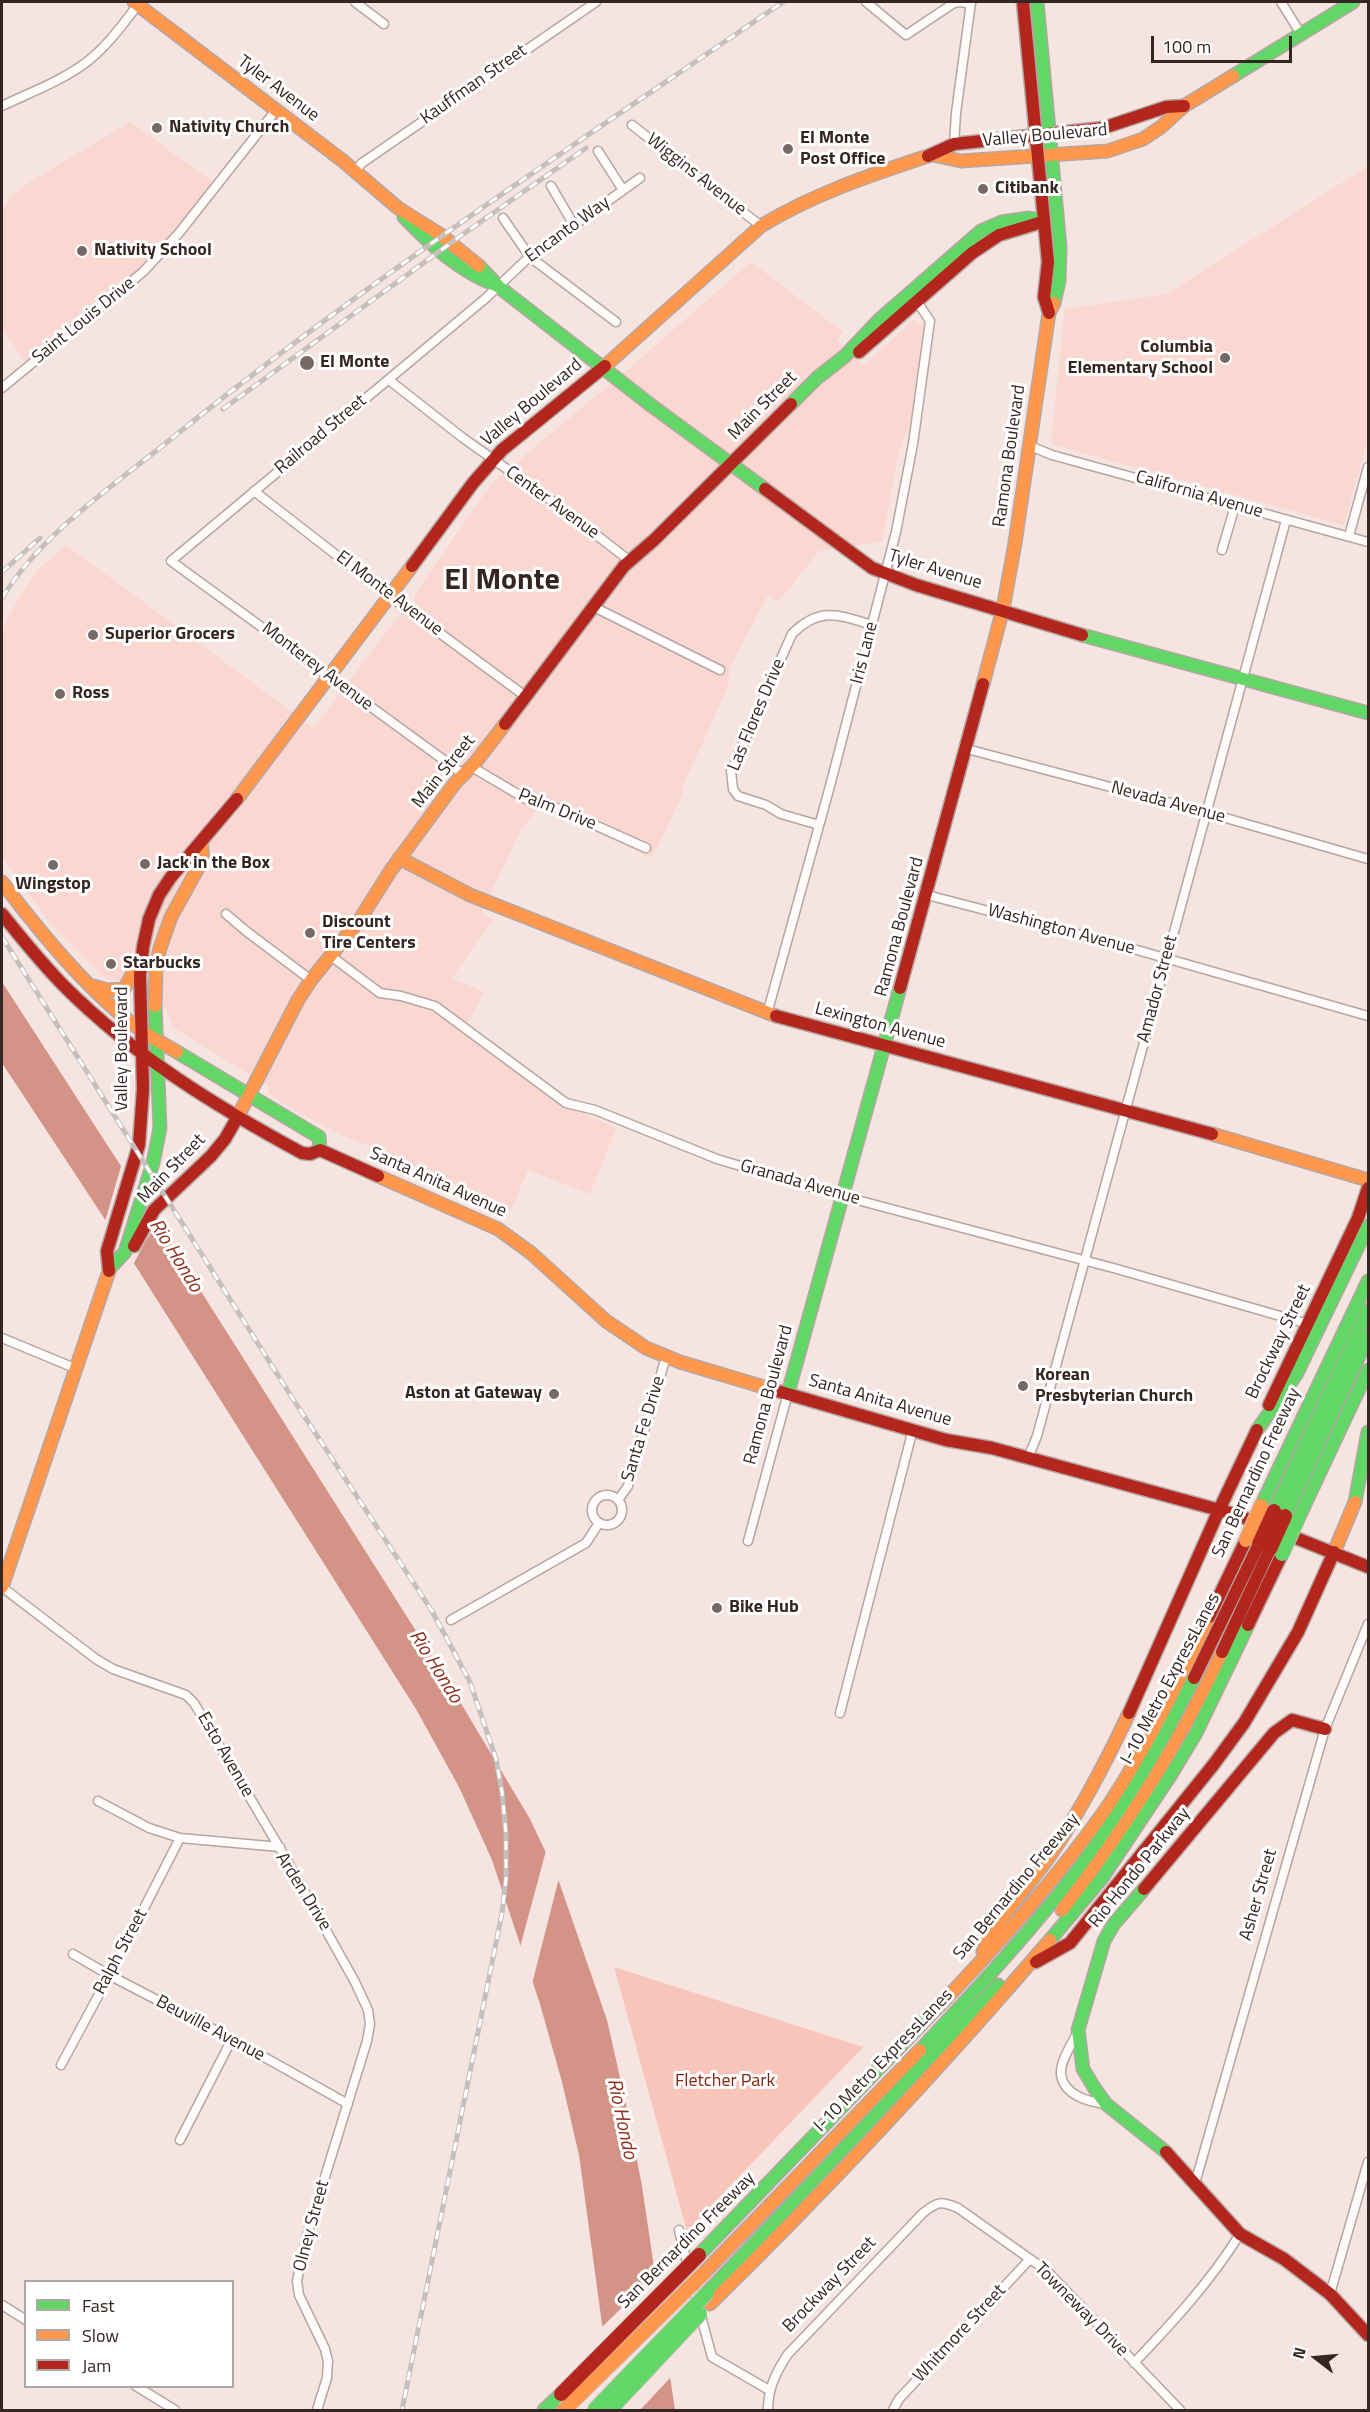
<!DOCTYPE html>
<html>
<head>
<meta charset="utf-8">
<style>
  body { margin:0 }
  #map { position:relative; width:1370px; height:2412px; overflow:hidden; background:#f5e4e0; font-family:"Titillium Web",sans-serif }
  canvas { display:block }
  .frame { position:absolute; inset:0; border:3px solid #352623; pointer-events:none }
  .legend { position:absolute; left:24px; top:2280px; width:210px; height:108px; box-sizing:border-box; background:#fff; border:2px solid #aea8a7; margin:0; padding:8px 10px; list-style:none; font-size:18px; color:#352623 }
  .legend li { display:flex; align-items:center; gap:12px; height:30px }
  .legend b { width:30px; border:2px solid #aea8a7 }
  .north { position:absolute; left:1286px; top:2328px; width:60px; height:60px; -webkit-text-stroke:4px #fff; paint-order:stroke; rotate:286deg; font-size:16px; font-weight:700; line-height:24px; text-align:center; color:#352623 }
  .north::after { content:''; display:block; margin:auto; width:21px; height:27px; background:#352623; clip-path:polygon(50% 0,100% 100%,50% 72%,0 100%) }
  .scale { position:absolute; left:1151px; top:36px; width:141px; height:27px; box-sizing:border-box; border:3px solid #352623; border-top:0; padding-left:8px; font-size:18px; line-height:21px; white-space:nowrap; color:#352623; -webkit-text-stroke:4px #fff; paint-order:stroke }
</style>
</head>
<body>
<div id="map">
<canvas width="1370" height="2412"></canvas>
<div class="frame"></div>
<ul class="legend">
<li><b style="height:8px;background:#63d668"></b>Fast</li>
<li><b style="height:8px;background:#ff974d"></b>Slow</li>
<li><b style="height:8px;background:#b3261e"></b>Jam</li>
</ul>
<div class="north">N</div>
<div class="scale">100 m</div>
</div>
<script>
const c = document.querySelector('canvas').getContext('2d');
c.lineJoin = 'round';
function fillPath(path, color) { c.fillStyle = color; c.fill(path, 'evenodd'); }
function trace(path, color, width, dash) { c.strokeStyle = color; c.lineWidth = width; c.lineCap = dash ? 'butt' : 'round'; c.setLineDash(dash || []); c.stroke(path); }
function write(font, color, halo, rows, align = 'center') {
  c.font = font + ' "Titillium Web",sans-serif'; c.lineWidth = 6; c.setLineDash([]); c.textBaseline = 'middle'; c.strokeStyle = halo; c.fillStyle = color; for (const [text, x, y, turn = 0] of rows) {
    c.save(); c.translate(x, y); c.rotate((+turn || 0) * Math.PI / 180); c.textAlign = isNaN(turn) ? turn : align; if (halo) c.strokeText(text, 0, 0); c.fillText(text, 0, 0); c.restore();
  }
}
fillPath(new Path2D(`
  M 130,122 L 217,185 L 143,272 L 28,366 L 2,328 L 2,210 L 12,195 L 32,181 Z
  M 1368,166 L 1368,437 L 1344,525 L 1054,445 L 1051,441 L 1065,309 L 1167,294 Z
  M 751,262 L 843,332 L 837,340 L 864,365 L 914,320 L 923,327 L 911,421 L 898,455 L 882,542 L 819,551 L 778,602 L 768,595 L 730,667 L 728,686 L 682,788 L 683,794 L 652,858 L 539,806 L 521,830 L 481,913 L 493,919 L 452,978 L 484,992 L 463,1032 L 559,1103 L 616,1128 L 590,1194 L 528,1170 L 511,1210 L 407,1162 L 344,1136 L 297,1112 L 268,1094 L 269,1087 L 174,1028 L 166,1009 L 119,980 L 106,979 L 50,923 L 2,857 L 2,631 L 13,608 L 37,571 L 66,545 L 314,728 L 396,619 L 415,603 L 414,596 L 492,483 L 633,365 Z`), '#fad8d1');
fillPath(new Path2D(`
  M 614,1967 L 863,2047 L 687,2231 Z`), '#f7c5ba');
fillPath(new Path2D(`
  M 2,982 L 159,1225 L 447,1680 L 530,1819 L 557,1876 L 607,2020 L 626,2104 L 642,2186 L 675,2410 L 619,2410 L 602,2324 L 579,2155 L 562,2082 L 540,2004 L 492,1860 L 459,1787 L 416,1709 L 135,1265 L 2,1063 Z`), '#d39487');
fillPath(new Path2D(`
  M 122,1163 L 160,1221 L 146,1240 L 132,1267 L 104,1225 Z
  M 547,1847 L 560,1874 L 531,1988 L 519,1951 Z
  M 658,2272 L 674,2374 L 640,2410 L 616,2410 L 600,2329 Z`), '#f5e4e0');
const street = new Path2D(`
  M 355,2 L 384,24
  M 866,2 L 906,35 L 954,3 L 961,2 L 971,4
  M 1281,2 L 1301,34
  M 2,106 C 29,93 59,82 84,64 C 107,47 123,24 140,2
  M 632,125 L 761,226
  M 954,144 L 956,113 L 971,2
  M 598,151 L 623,190
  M 355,171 L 362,163 L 596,2
  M 551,186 L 574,225
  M 503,218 L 530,257 L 616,322
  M 389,380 L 463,438 L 555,503 L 630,561
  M 2,388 L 143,272 L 179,233 L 276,110
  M 1030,446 L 1052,455 L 1368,542
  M 254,491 L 376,586 L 525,696
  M 1349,536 L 1368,467
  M 1222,550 L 1235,506
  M 594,607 L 720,670
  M 967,749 L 1205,812 L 1368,859
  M 472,767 L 526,799 L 537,799 L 646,848
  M 463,774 L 171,561 L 486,298 L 527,259 L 640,178
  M 819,825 L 781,814 L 766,805 L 738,796 L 733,789 L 731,771 L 792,634 C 820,606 839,615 872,625
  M 927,895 L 1116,944 L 1368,1016
  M 226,914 L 246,931 L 311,980
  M 331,956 L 380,993 L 401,996 L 435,1006 L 566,1103 L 595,1110 L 717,1159 L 827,1192 L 1117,1269 L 1308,1324
  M 767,1014 L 830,786 L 896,532 L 913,444 L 930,321 L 916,300
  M 2,1338 L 77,1369
  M 1028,1458 L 1037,1436 L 1286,520
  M592 1510a15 15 0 1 1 30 0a15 15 0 1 1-30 0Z
  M 618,1500 L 628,1486 L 666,1357
  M 748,1541 L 788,1393
  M 2,1587 L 96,1659 L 113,1669 L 186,1695 L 194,1703 L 285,1857 L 355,1982 L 368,2010 L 370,2024 L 367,2041 L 307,2235 L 297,2281 L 299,2295 L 325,2349 L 328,2361 L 327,2378 L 317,2410
  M 451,1620 L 586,1543 L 599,1523
  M 840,1713 L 913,1429
  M 98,1801 L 149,1828 L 180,1838 L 280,1847
  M 73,1954 L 109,1975 L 232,2039 L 348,2104
  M 1077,2033 C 1072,2044 1060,2061 1061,2074 C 1063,2095 1089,2102 1106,2104
  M 61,2065 L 117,1961 L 180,1838
  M 180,2140 L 232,2039
  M 1196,2180 L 1325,1729 L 1368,1624
  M 679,2230 L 688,2267
  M 692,2283 L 712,2357 L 769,2390
  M 1330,2294 L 1368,2162
  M 2,2305 L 26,2320
  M 1134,2363 C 1173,2322 1210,2282 1240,2234
  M 136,2386 L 175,2410
  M 768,2410 C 768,2388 776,2372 788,2354 L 923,2213 C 938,2201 941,2201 958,2208 L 1047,2271 L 1180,2410
  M 893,2410 L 899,2399 L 1030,2259`);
const fast = new Path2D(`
  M 1037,2 L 1060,247 L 1059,281 L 1054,303
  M 1233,76 L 1353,2
  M 404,217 C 432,246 460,272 498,286
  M 479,266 L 499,287 L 652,406 L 765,489
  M 791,404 L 817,378 L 845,356 L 879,320 L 981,231 L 1002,222 L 1029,218 L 1043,221
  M 1082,635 L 1368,713
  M 177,1052 L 319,1137 L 320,1150
  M 110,1268 L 125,1252 L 153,1163 L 160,1128 L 155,1006
  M 788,1393 L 900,988
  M 1257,1430 L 1296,1375 L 1368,1226
  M 1355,1502 L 1368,1432
  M 1261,1506 L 1368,1281
  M 1274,1511 L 1368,1310
  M 1285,1516 L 1368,1337
  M 1297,1521 L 1368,1370
  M 1144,1889 L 1113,1925 L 1104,1941 L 1078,2030 L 1083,2069 L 1095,2089 L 1106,2104 L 1166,2152
  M 1050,1940 L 1102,1878 L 1170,1776 L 1196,1733 L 1248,1625
  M 920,2050 C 978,1988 1036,1926 1087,1857 C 1128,1801 1163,1741 1194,1678
  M 699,2255 L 940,2005
  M 707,2293 L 998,1985
  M 544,2410 L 561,2394`);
const slow = new Path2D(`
  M 134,2 L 343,161 L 398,208 L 441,235 L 479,266
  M 933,155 L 961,161 L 1108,151 L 1143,139 L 1161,127 L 1184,106 L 1233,76
  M 605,366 L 761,226 C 813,194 871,175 928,156
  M 983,684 L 1003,609 L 1015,543 L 1049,313 L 1054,303
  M 237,799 L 412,566
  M 399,858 L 470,895 L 776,1016
  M 2,882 C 39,931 91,995 141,1030 C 152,1038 165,1045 177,1052
  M 93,986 L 108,990 L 124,989 L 139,963
  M 155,1006 L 156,967 L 160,948 L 171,917 L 203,859 L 201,842
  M 237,1118 L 298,1000 L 311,980 L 360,919 L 391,870 L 455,783 L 475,763 L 505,724
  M 1212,1134 L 1368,1180
  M 378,1176 L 498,1229 L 531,1253 L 606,1321 L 646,1348 L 680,1362 L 774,1390
  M 1334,1552 L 1355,1502
  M 2,1587 L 109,1271
  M 1062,1910 C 1125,1829 1179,1745 1222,1652
  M 983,1952 C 998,1916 1029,1886 1051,1854 C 1081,1810 1106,1762 1129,1713
  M 940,2005 C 998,1944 1060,1875 1108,1806 C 1148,1746 1179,1681 1209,1617
  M 703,2274 L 920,2050
  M 710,2304 C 828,2188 942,2066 1050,1940`);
const jam = new Path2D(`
  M 1023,2 L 1048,262 L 1044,297 L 1049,313
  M 928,156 L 954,144 L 1103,128 L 1166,107 L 1184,106
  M 859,352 L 972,253 L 999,235 L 1042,222
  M 765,489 L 872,568 L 916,585 L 1082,635
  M 412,566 L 473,483 L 502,450 L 605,366
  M 505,724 L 624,566 L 654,540 L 791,404
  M 2,914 C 22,939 42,964 65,987 C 134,1056 217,1107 302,1153 L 310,1154 L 320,1150 L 378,1176
  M 900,988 L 983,684
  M 776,1016 L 1212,1134
  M 134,1246 L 154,1210 L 211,1156 L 225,1139 L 237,1118
  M 109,1271 L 107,1251 L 139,1145 L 143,1089 L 140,975 L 143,947 L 149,919 L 159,895 L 171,877 L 237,799
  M 774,1390 L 946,1440 L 992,1448 L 1234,1514 L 1263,1525
  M 1269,1405 L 1358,1218 L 1368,1188
  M 1219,1510 L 1257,1430
  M 1281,1532 L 1368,1567
  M 1209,1617 L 1246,1540
  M 1248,1625 L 1282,1554
  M 1222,1652 L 1270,1549
  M 1194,1678 L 1259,1544
  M 1129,1713 L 1219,1510
  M 1144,1889 L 1274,1733 L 1292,1720 L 1325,1729
  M 1036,1962 L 1070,1943 L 1214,1764 L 1244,1723 L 1298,1632 L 1334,1552
  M 1166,2152 L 1240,2234 L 1284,2259 L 1330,2294 L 1368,2335`);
trace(street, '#b4a6a2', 11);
trace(fast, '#b4a6a2', 15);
trace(slow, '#b4a6a2', 15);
trace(jam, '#b4a6a2', 15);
trace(street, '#fefbfa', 8);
trace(fast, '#63d668', 12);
trace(slow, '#ff974d', 12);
trace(jam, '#b3261e', 12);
const rail = new Path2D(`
  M 223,409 L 459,237 L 586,148
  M 2,572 L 40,538
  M 2,598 C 41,534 113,486 171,439 C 366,281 576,144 783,2
  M 2,937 L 291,1396 L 432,1611 L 470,1682 L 496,1759 L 502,1792 L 506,1834 L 506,1879 L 502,1913 L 402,2410`);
trace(rail, '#c5bfbe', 5);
trace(rail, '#fff', 3, [9]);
const fastBridge = new Path2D(`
  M 1282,1554 L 1297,1521
  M 594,2410 L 707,2293
  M 610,2410 L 700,2314`);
const slowBridge = new Path2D(`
  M 1246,1540 L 1261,1506
  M 564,2410 L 703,2274`);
const jamBridge = new Path2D(`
  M 1259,1544 L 1274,1511
  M 1270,1549 L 1285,1516
  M 561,2394 L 699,2255`);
trace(fastBridge, '#cbc2c0', 16, []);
trace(slowBridge, '#cbc2c0', 16, []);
trace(jamBridge, '#cbc2c0', 16, []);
trace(fastBridge, '#63d668', 14);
trace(slowBridge, '#ff974d', 14);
trace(jamBridge, '#b3261e', 14);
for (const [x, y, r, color] of [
  [157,128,6,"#786865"],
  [788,149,6,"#786865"],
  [983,189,6,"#786865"],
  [82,251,6,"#786865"],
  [1225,358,6,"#786865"],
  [307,363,8,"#786865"],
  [93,635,6,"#786865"],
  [60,694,6,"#786865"],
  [145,864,6,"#786865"],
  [53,865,6,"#786865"],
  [310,933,6,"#786865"],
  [111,964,6,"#786865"],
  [1023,1386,6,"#786865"],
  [554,1394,6,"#786865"],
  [717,1608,6,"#786865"]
]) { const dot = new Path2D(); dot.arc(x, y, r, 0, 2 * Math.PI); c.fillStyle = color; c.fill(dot); trace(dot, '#fff', 2); }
write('18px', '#352623', '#fff', [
  ["Kauffman Street",474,85,-35],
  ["Tyler Avenue",278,89,37],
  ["Valley Boulevard",1045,136,-5],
  ["Wiggins Avenue",696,175,38],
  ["Encanto Way",568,230,-36],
  ["Saint Louis Drive",84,321,-39],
  ["Valley Boulevard",532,403,-40],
  ["Main Street",763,406,-45],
  ["Railroad Street",321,435,-40],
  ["Ramona Boulevard",1010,456,-82],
  ["California Avenue",1199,495,16],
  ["Center Avenue",552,503,36],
  ["Tyler Avenue",935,570,17],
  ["El Monte Avenue",389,594,37],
  ["Iris Lane",865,653,-76],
  ["Monterey Avenue",317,667,37],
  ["Las Flores Drive",757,715,-67],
  ["Main Street",444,772,-51],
  ["Nevada Avenue",1168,803,15],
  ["Palm Drive",557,810,22],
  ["Ramona Boulevard",900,927,-75],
  ["Washington Avenue",1061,930,15],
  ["Amador Street",1158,989,-75],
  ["Lexington Avenue",880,1026,15],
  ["Valley Boulevard",123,1049,-90],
  ["Main Street",172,1169,-46],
  ["Santa Anita Avenue",438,1183,24],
  ["Granada Avenue",800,1183,16],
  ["Brockway Street",1279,1342,-64],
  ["Ramona Boulevard",769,1395,-75],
  ["Santa Anita Avenue",880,1401,16],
  ["Santa Fe Drive",644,1429,-73],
  ["San Bernardino Freeway",1257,1473,-65],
  ["I-10 Metro ExpressLanes",1171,1679,-62],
  ["Esto Avenue",225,1755,60],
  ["Rio Hondo Parkway",1140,1868,-51],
  ["San Bernardino Freeway",1017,1887,-50],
  ["Arden Drive",303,1892,58],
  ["Asher Street",1259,1895,-74],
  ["Ralph Street",121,1952,-62],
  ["Beuville Avenue",210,2029,28],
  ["I-10 Metro ExpressLanes",884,2061,-46],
  ["Olney Street",312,2226,-75],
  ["San Bernardino Freeway",687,2241,-45],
  ["Brockway Street",830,2285,-46],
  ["Towneway Drive",1081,2310,45],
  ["Whitmore Street",960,2334,-47]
]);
write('bold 18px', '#352623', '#fff', [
  ["Nativity Church",169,128],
  ["El Monte",800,139],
  ["Post Office",800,160],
  ["Citibank",995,189],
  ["Nativity School",94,251],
  ["Columbia",1213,348,"right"],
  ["Elementary School",1213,369,"right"],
  ["El Monte",320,363],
  ["Superior Grocers",105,635],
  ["Ross",72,694],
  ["Jack in the Box",157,864],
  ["Wingstop",53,885,"center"],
  ["Discount",322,923],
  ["Tire Centers",322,944],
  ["Starbucks",123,964],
  ["Korean",1035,1376],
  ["Presbyterian Church",1035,1397],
  ["Aston at Gateway",542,1394,"right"],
  ["Bike Hub",729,1608]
], 'left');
write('18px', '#852210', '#fff', [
  ["Fletcher Park",725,2082]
]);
write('italic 20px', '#912e1c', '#fff', [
  ["Rio Hondo",175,1256,58],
  ["Rio Hondo",435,1667,58],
  ["Rio Hondo",621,2119,78]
]);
write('bold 30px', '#352623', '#fff', [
  ["El Monte",502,582]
]);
</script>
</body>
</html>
